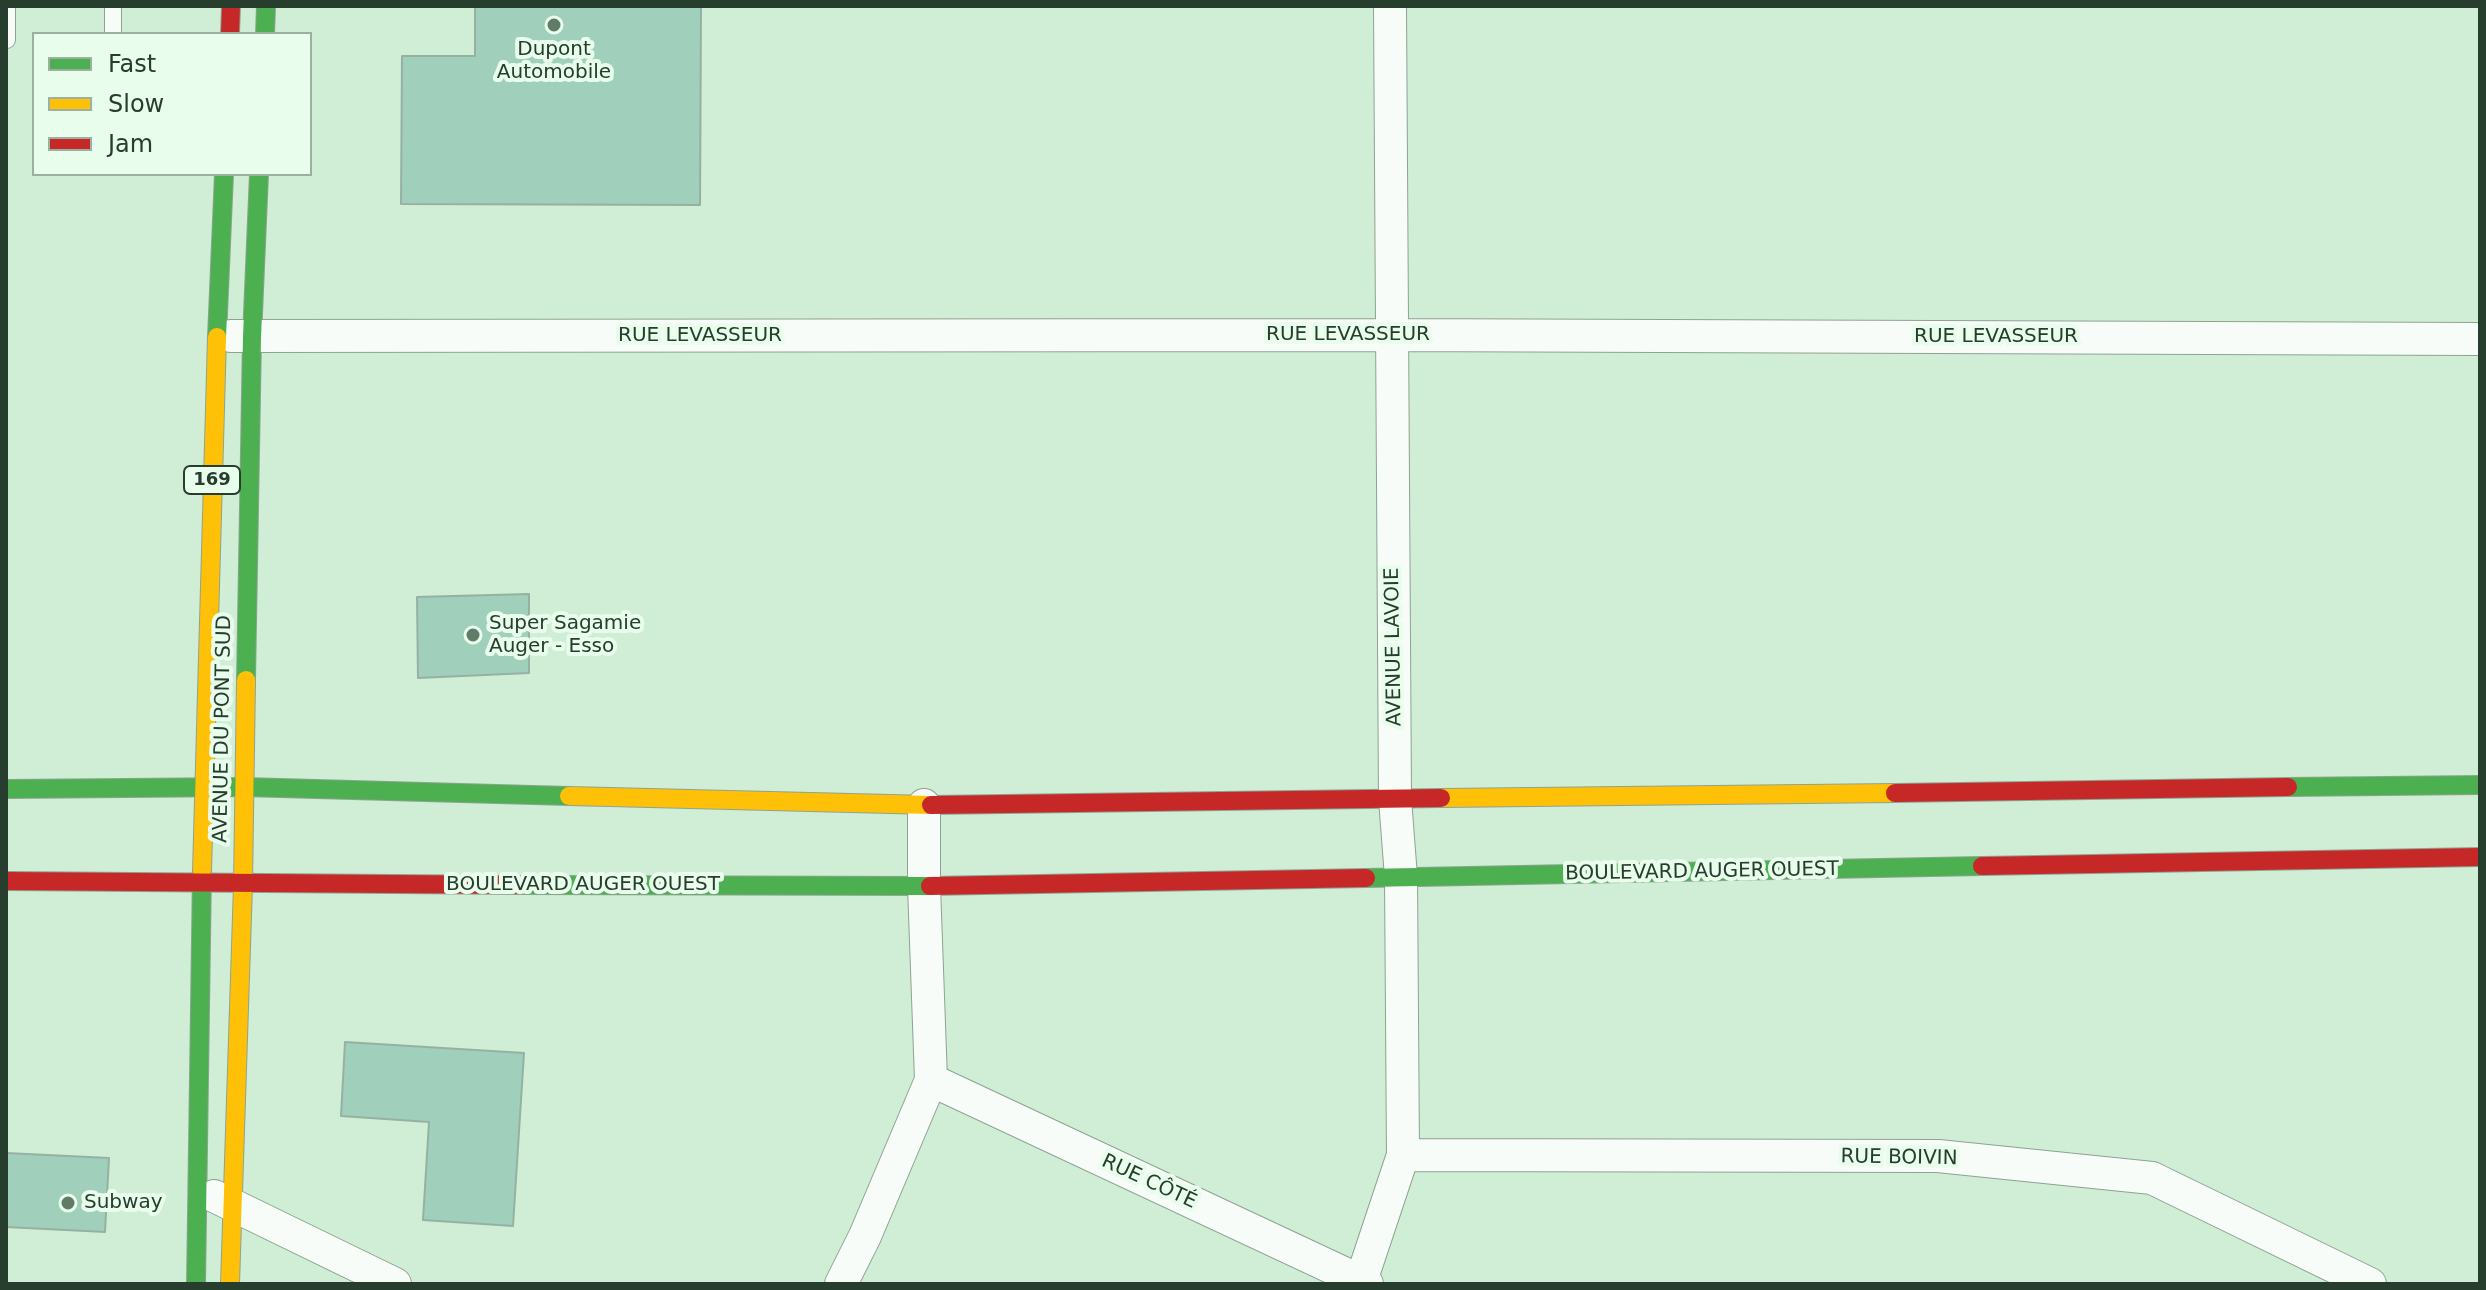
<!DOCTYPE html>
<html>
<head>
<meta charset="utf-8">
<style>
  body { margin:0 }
  #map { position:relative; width:2486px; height:1290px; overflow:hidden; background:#d0edd6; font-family:"DejaVu Sans",sans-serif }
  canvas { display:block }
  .frame { position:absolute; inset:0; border:8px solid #273d2d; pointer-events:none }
  .legend { position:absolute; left:32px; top:32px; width:280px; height:144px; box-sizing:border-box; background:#e8fdec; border:2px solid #9bb0a0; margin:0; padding:10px 14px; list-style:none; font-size:24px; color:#273d2d }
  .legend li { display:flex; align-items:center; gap:16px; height:40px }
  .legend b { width:40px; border:2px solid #9bb0a0 }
</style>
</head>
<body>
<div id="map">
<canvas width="2486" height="1290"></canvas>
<div class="frame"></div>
<ul class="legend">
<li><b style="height:10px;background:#4caf50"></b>Fast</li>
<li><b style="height:10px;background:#ffc107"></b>Slow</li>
<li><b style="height:10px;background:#c62828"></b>Jam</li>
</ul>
</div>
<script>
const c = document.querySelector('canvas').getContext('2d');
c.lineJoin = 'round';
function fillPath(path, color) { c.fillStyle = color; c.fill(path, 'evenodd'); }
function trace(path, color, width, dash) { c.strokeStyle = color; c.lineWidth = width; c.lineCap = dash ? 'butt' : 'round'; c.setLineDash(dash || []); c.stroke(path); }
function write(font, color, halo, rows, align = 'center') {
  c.font = font + ' "DejaVu Sans",sans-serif'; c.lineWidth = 8; c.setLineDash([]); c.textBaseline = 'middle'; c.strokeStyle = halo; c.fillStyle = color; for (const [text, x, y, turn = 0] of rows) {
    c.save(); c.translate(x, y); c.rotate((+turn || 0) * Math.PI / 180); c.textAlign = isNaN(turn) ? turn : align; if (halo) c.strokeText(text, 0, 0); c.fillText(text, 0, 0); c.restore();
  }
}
const building = new Path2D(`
  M 475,6 L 701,6 L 700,205 L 401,204 L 402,56 L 475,56 Z
  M 529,594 L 529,673 L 418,678 L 417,597 Z
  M 345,1042 L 524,1053 L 513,1226 L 423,1220 L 429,1122 L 341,1116 Z
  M 6,1153 L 109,1158 L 105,1232 L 6,1227 Z`);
fillPath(building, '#a0cfbc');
trace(building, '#96b1a2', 2);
const lane = new Path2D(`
  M 113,6 L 113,34
  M 7,40 L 7,6`);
const street = new Path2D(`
  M 231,336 L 1391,335 L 2480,339
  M 931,1080 L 1367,1284
  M 1403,1155 L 1938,1156 L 2152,1178 L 2370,1284
  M 214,1196 L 395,1284
  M 1361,1281 L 1403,1155 L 1401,877 L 1395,799 L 1390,6
  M 841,1284 L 865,1236 L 931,1080 L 924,886 L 924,805`);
const fast = new Path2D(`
  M 265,34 L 266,6
  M 217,337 L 224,174
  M 246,680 L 252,337 L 259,174
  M 2288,787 L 2480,785
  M 6,789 L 244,787 L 569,796
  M 1366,878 L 1982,866
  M 523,885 L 930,886
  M 196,1284 L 202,871`);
const slow = new Path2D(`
  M 569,796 L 931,805
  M 1441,798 L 1895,793
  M 202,871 L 217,337
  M 230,1284 L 243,885 L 246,680`);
const jam = new Path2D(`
  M 230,34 L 231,6
  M 1895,793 L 2288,787
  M 931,805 L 1441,798
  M 1982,866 L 2480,857
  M 6,881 L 523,885
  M 930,886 L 1366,878`);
trace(lane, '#8da392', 18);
trace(street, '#8da392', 34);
trace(fast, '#8da392', 20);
trace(slow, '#8da392', 20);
trace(jam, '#8da392', 20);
trace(lane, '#f8fcf9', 16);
trace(street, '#f8fcf9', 32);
trace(fast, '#4caf50', 18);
trace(slow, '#ffc107', 18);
trace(jam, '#c62828', 18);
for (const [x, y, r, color] of [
  [554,25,8,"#627b68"],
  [473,635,8,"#627b68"],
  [68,1203,8,"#627b68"]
]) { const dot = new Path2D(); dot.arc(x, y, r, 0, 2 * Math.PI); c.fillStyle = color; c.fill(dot); trace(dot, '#e8fdec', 3); }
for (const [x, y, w] of [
  [212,480,56]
]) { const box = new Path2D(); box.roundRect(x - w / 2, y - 14, w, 28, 6); c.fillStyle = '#e8fdec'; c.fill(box); trace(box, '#273d2d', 2); }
write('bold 18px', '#273d2d', null, [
  ["169",212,480]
]);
write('20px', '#273d2d', '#e8fdec', [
  ["Dupont",554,50,"center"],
  ["Automobile",554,73,"center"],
  ["Super Sagamie",489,624],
  ["Auger - Esso",489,647],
  ["Subway",84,1203]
], 'left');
write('20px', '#273d2d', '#e8fdec', [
  ["RUE LEVASSEUR",1348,335],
  ["RUE LEVASSEUR",700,336],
  ["RUE LEVASSEUR",1996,337],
  ["AVENUE LAVOIE",1394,647,-91],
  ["AVENUE DU PONT SUD",223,729,-89],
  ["BOULEVARD AUGER OUEST",1702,872,-1],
  ["BOULEVARD AUGER OUEST",583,885],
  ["RUE BOIVIN",1899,1158,1],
  ["RUE CÔTÉ",1149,1182,25]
]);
</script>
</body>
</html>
